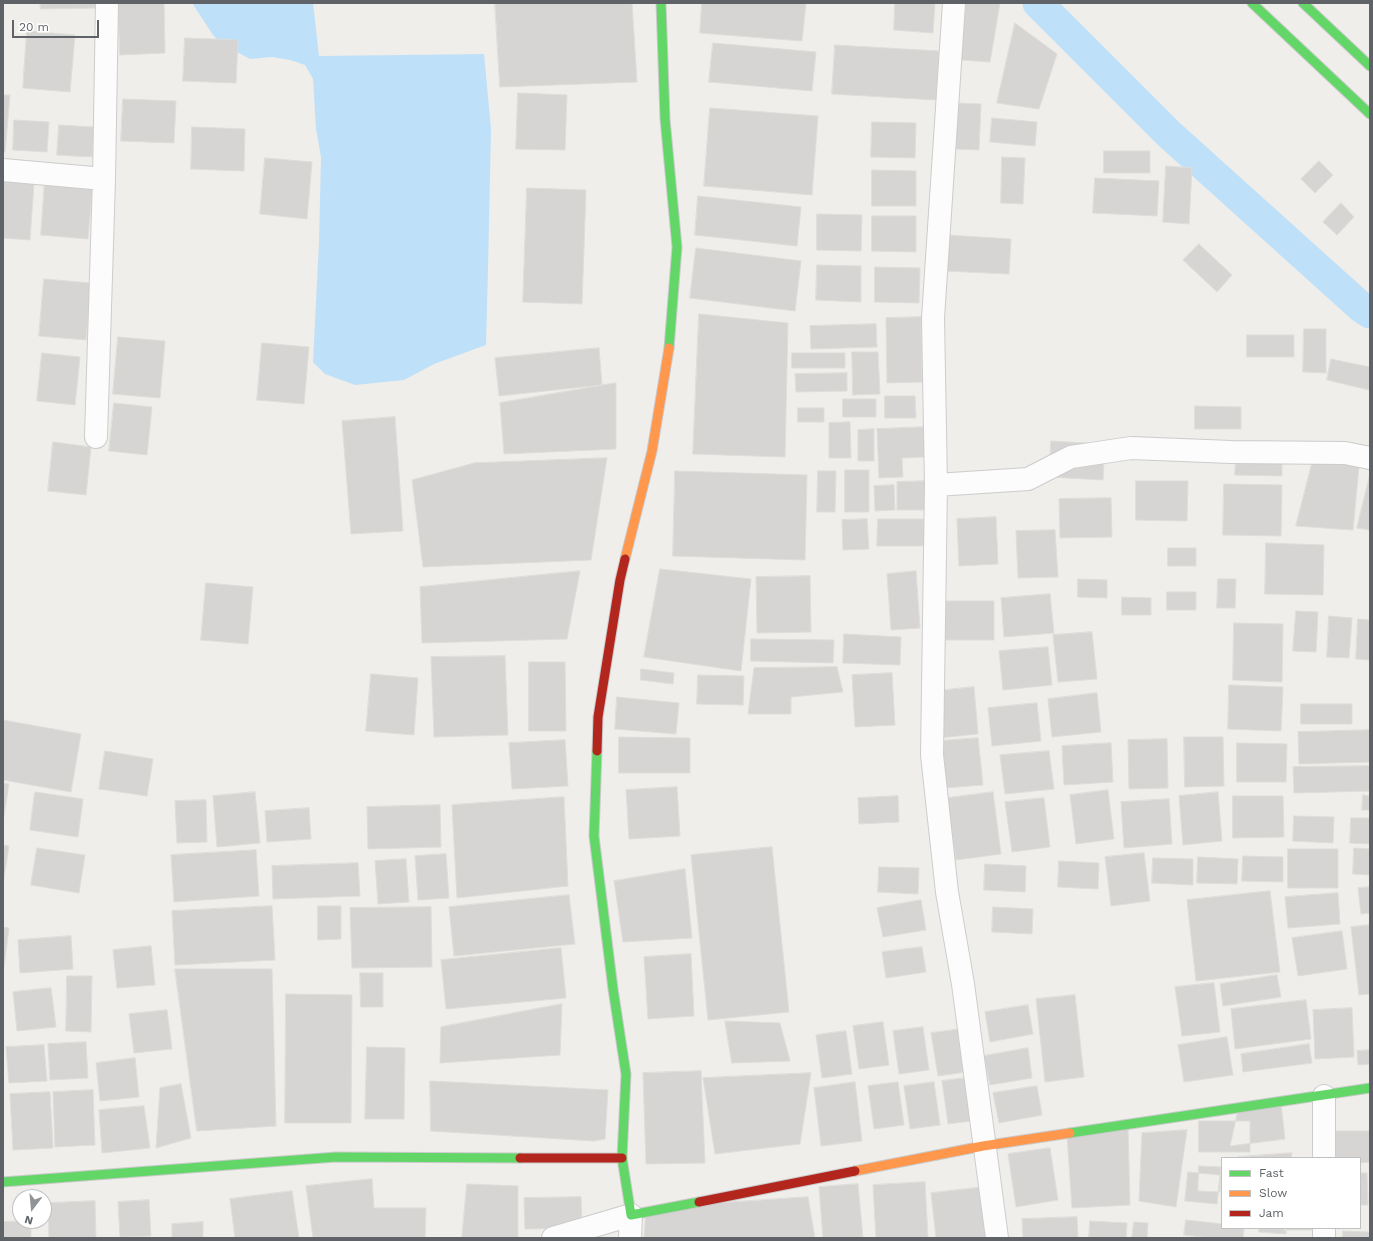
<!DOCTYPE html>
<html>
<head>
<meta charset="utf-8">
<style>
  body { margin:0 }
  #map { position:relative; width:1373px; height:1241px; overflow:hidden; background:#efeeea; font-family:"Work Sans",sans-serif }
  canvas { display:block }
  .frame { position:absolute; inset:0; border:4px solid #5f6368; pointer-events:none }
  .legend { position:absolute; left:1221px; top:1157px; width:140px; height:72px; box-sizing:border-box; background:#fff; border:1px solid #bfc1c3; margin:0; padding:5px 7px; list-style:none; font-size:12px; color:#5f6368 }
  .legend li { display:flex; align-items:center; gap:8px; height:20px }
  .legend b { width:20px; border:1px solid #bfc1c3 }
  .north { position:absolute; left:12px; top:1189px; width:40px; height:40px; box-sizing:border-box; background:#fff; border:1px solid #bfc1c3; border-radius:50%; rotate:196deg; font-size:11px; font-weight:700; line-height:16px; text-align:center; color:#5f6368 }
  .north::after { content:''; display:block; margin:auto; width:14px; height:18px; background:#919496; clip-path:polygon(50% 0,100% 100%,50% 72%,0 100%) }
  .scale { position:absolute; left:12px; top:20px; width:87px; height:18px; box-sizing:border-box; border:2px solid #5f6368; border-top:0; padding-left:5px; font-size:12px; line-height:14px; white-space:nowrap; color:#5f6368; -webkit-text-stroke:3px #fff; paint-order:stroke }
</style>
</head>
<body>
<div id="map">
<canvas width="1373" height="1241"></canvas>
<div class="frame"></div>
<ul class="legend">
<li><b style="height:5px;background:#63d668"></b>Fast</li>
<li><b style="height:5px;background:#ff974d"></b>Slow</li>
<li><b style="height:5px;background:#b3261e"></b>Jam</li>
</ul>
<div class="north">N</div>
<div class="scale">20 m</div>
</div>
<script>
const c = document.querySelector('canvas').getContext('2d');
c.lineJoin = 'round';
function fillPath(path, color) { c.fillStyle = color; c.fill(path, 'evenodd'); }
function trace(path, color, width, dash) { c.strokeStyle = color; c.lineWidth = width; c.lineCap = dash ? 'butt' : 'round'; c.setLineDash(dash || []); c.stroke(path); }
fillPath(new Path2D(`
  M 193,3 L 313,3 L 319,56 L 484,54 L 491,129 L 488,269 L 486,345 L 434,364 L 404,380 L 355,385 L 325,374 L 313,362 L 319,242 L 321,157 L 316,129 L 313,79 L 305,65 L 290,60 L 272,57 L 250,59 L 222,44 L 213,35 L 194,6 Z`), '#bfe0f9');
trace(new Path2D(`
  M 1038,3 L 1169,134 L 1361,307 L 1370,313`), '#bfe0f9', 31);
const building = new Path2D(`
  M 40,3 L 95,3 L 95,8 L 41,9 Z
  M 118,3 L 164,3 L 165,53 L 120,55 Z
  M 495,3 L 632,3 L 637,82 L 500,87 Z
  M 702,3 L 806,3 L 802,41 L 700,33 Z
  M 895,3 L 935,3 L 933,33 L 894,30 Z
  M 966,3 L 1000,3 L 990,62 L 961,60 Z
  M 1015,23 L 1057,54 L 1039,109 L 997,103 Z
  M 27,31 L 75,35 L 70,92 L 23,88 Z
  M 185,38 L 238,40 L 236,83 L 183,81 Z
  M 713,43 L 816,52 L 812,91 L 709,82 Z
  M 835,45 L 939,51 L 936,100 L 832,94 Z
  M 518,93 L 567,95 L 565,150 L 516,149 Z
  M 3,95 L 10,95 L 5,152 L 3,152 Z
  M 123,99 L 176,101 L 174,143 L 121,141 Z
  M 958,103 L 981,104 L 979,150 L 956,149 Z
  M 710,108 L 818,116 L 812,195 L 704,186 Z
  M 992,118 L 1037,122 L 1035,146 L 990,142 Z
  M 14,120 L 49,122 L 47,152 L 13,150 Z
  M 872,122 L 916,123 L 915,158 L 871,157 Z
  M 59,125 L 94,127 L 92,157 L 57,155 Z
  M 192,127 L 245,129 L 244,171 L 191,169 Z
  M 1104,151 L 1150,151 L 1150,173 L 1104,173 Z
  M 1002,157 L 1025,158 L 1023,204 L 1001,203 Z
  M 265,158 L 312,162 L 307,219 L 260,214 Z
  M 1319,161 L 1333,175 L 1315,193 L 1301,179 Z
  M 1166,166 L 1192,168 L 1189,224 L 1163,222 Z
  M 872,170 L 916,171 L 916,206 L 872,206 Z
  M 45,178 L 93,182 L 88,239 L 41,235 Z
  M 1095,178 L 1159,181 L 1157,216 L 1093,213 Z
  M 3,181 L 34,183 L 30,240 L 3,238 Z
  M 527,188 L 586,190 L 582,304 L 523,302 Z
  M 698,196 L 801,207 L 797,246 L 695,235 Z
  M 1341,203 L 1354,217 L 1337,235 L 1323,222 Z
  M 817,214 L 862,215 L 861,251 L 817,250 Z
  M 872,216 L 916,216 L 916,252 L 872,251 Z
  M 947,235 L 1011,239 L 1009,274 L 945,271 Z
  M 1199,244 L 1232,275 L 1217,292 L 1183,260 Z
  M 696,248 L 801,261 L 795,311 L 690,298 Z
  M 817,265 L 861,266 L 861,302 L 816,300 Z
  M 875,267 L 920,268 L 919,303 L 875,302 Z
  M 44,279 L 91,283 L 86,340 L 39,336 Z
  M 699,314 L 788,323 L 785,457 L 693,454 Z
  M 921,317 L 922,382 L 887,383 L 886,318 Z
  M 876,324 L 877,347 L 811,349 L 810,326 Z
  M 1304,329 L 1326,329 L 1326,373 L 1303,372 Z
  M 1247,335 L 1294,335 L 1294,357 L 1247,357 Z
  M 118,337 L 165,341 L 160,398 L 113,394 Z
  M 262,343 L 309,347 L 304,404 L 257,400 Z
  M 599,348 L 602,385 L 499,396 L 495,358 Z
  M 852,352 L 878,352 L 880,394 L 853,395 Z
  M 42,353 L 80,357 L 75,405 L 37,401 Z
  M 792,353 L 845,353 L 845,368 L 792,368 Z
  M 1331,359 L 1370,367 L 1369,390 L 1327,380 Z
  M 847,373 L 847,391 L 796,392 L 795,374 Z
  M 616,383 L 616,449 L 504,454 L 500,403 Z
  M 885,396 L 915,396 L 916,418 L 885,418 Z
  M 843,399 L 876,399 L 876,417 L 843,417 Z
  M 114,403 L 152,407 L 147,455 L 109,451 Z
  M 1195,406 L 1241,407 L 1241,429 L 1195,429 Z
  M 798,408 L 824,408 L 824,422 L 798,422 Z
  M 395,417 L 403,531 L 351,534 L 342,421 Z
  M 850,422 L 851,458 L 829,458 L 829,423 Z
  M 924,427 L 925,457 L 902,458 L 903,477 L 879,478 L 877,429 Z
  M 874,429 L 874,461 L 858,461 L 858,430 Z
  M 1051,441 L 1105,444 L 1103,480 L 1049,477 Z
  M 53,442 L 91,447 L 86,495 L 48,491 Z
  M 1316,448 L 1360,456 L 1353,530 L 1296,526 Z
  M 1236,453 L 1282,453 L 1282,476 L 1235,475 Z
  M 607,458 L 591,560 L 423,567 L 412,480 L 474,463 Z
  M 845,470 L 869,470 L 869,512 L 845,512 Z
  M 675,471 L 807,475 L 805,560 L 673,556 Z
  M 818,471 L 836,471 L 835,512 L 817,512 Z
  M 1370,474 L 1370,530 L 1357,528 Z
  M 927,481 L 928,510 L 897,510 L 897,482 Z
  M 1136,481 L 1188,481 L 1187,521 L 1136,520 Z
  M 1224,484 L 1282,485 L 1281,536 L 1223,535 Z
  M 894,485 L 895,510 L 875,511 L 874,486 Z
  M 1111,498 L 1112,537 L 1060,538 L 1059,499 Z
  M 996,517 L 998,564 L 959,566 L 957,519 Z
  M 867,519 L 869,549 L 843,550 L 842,520 Z
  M 878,519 L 924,519 L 925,546 L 877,546 Z
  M 1055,530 L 1058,577 L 1018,578 L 1016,531 Z
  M 1266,543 L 1324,545 L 1323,595 L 1265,594 Z
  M 1168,548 L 1196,548 L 1196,566 L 1168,566 Z
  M 660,569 L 751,579 L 741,671 L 644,657 Z
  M 580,571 L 567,639 L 422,643 L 420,587 Z
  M 916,571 L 920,628 L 891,630 L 887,574 Z
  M 810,576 L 811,632 L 757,633 L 756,577 Z
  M 1078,579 L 1107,580 L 1107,598 L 1078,597 Z
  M 1218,579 L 1236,579 L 1235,608 L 1217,608 Z
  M 206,583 L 253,587 L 248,644 L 201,640 Z
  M 1167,592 L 1196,592 L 1196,610 L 1167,610 Z
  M 1050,594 L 1054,633 L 1004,637 L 1001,598 Z
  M 1122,597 L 1151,598 L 1151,615 L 1122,615 Z
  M 944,601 L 994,601 L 994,640 L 944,640 Z
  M 1296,611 L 1318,612 L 1316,652 L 1293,651 Z
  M 1329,616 L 1352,618 L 1349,658 L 1327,657 Z
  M 1358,619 L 1370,620 L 1370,660 L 1356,659 Z
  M 1234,623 L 1283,624 L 1282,682 L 1233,680 Z
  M 1092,632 L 1097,679 L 1058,682 L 1053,635 Z
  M 844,634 L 901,637 L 900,665 L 843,663 Z
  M 751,639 L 834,640 L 833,663 L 751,661 Z
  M 1048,647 L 1052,685 L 1003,690 L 999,651 Z
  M 505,656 L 508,735 L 434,737 L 431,657 Z
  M 529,662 L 565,662 L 566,731 L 529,731 Z
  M 837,667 L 843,692 L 791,697 L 791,714 L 748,714 L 754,668 Z
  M 641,669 L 674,673 L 673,684 L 641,680 Z
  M 892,673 L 895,725 L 855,727 L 852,675 Z
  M 371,674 L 418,678 L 414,735 L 366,731 Z
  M 698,675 L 744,676 L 743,705 L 697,704 Z
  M 1229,685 L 1283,687 L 1281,731 L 1228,729 Z
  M 974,687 L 978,734 L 939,738 L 935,691 Z
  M 1097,693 L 1101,732 L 1052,737 L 1048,699 Z
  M 617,697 L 679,703 L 676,734 L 615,729 Z
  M 1037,703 L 1041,741 L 992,746 L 988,708 Z
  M 1301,704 L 1352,704 L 1352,724 L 1301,724 Z
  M 3,720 L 81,734 L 71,792 L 3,780 Z
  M 1370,730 L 1370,762 L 1299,764 L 1298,732 Z
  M 619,737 L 690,738 L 690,773 L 619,773 Z
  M 1184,737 L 1223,737 L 1224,786 L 1185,787 Z
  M 978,738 L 983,785 L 944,788 L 940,741 Z
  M 1167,739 L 1168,788 L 1129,789 L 1128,740 Z
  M 565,740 L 568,786 L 512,789 L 509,743 Z
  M 1111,743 L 1113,782 L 1064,785 L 1062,746 Z
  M 1237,743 L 1287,744 L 1286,782 L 1237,782 Z
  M 105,751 L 153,759 L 147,796 L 99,789 Z
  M 1049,751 L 1054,789 L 1005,794 L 1000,755 Z
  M 1370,766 L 1370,791 L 1294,793 L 1293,767 Z
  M 3,783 L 9,784 L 3,822 Z
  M 677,787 L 680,836 L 629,839 L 626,790 Z
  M 1108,790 L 1114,839 L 1076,844 L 1070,795 Z
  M 35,792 L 83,799 L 78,837 L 30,830 Z
  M 255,792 L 260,843 L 217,847 L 213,796 Z
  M 993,792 L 1001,854 L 956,860 L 947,798 Z
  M 1218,792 L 1222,841 L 1183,845 L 1179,796 Z
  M 1363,795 L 1370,796 L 1370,810 L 1362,810 Z
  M 898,796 L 899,822 L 859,824 L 858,798 Z
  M 1233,796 L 1283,796 L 1284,837 L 1233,838 Z
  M 564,797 L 568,886 L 457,898 L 452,805 Z
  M 1044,798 L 1050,847 L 1012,852 L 1005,802 Z
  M 1169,799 L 1172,844 L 1124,848 L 1121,802 Z
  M 206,800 L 207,842 L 177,843 L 175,801 Z
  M 440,805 L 441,847 L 368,849 L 367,807 Z
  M 309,808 L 311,839 L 267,842 L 265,811 Z
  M 1294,816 L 1334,817 L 1333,843 L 1293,841 Z
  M 1351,818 L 1370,818 L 1370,844 L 1350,843 Z
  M 3,845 L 9,846 L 3,884 Z
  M 772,847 L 789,1012 L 708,1020 L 691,855 Z
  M 37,848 L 85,855 L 79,893 L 31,885 Z
  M 1354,848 L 1370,849 L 1370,875 L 1353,874 Z
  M 1288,849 L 1338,849 L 1338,888 L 1288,888 Z
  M 256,850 L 259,896 L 174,902 L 171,855 Z
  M 1144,853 L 1150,901 L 1111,906 L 1105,857 Z
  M 446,854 L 449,898 L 418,900 L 415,856 Z
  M 1243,856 L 1283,857 L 1283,882 L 1242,881 Z
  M 1198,857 L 1238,859 L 1237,884 L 1197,883 Z
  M 1153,858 L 1193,859 L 1193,885 L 1152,883 Z
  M 406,859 L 409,902 L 378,904 L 375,861 Z
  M 1059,861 L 1099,863 L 1098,889 L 1058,887 Z
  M 358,863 L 360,896 L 273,899 L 272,866 Z
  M 985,864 L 1026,866 L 1025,892 L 984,890 Z
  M 879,867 L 919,868 L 918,894 L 878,892 Z
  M 685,869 L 692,938 L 623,942 L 614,881 Z
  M 1370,887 L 1370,913 L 1361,914 L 1358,888 Z
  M 1270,891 L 1280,972 L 1196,981 L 1187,900 Z
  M 1338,893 L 1340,924 L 1288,928 L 1285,897 Z
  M 569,895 L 575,944 L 454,956 L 449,907 Z
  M 921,900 L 926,930 L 883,937 L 877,908 Z
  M 272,906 L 275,960 L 175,965 L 172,911 Z
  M 318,906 L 341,906 L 341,939 L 318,940 Z
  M 431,907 L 432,967 L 352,968 L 350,908 Z
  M 993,907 L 1033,909 L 1032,934 L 992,932 Z
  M 1370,925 L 1370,994 L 1359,995 L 1351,927 Z
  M 3,927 L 9,928 L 4,966 L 3,966 Z
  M 1342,931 L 1347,969 L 1298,976 L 1292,938 Z
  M 71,936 L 73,969 L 20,973 L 18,940 Z
  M 151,946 L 155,985 L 117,988 L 113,950 Z
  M 922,947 L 926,972 L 886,978 L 882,952 Z
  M 561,948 L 566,998 L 446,1009 L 441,960 Z
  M 691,954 L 694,1016 L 648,1019 L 644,957 Z
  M 175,969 L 272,969 L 276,1126 L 197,1131 Z
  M 360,973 L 383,973 L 383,1007 L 361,1007 Z
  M 1277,975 L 1281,997 L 1223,1006 L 1220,984 Z
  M 67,976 L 92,976 L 91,1032 L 66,1031 Z
  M 1214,983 L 1220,1032 L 1182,1036 L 1175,987 Z
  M 51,988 L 56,1027 L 17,1031 L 13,992 Z
  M 286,994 L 352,995 L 351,1123 L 285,1123 Z
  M 1075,995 L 1084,1077 L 1045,1082 L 1036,999 Z
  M 1306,1000 L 1311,1039 L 1235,1049 L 1231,1009 Z
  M 562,1004 L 560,1055 L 440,1063 L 441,1027 Z
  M 1028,1005 L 1033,1034 L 990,1042 L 985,1012 Z
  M 1352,1008 L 1354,1057 L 1315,1059 L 1313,1010 Z
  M 167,1010 L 172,1049 L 134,1053 L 129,1014 Z
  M 725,1021 L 780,1023 L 790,1061 L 732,1063 Z
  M 883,1022 L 889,1065 L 859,1069 L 853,1026 Z
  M 923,1027 L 929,1070 L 899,1074 L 893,1031 Z
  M 961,1029 L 967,1072 L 938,1076 L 931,1033 Z
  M 846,1031 L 852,1074 L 822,1078 L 816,1035 Z
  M 1227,1037 L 1233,1075 L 1184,1082 L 1178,1045 Z
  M 86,1042 L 88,1078 L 50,1080 L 48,1044 Z
  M 1309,1044 L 1312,1063 L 1243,1072 L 1241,1054 Z
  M 44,1045 L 47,1081 L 9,1083 L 6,1047 Z
  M 367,1047 L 405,1048 L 404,1119 L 365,1119 Z
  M 1028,1048 L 1032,1078 L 990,1085 L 984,1056 Z
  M 1370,1050 L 1370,1064 L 1358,1065 L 1357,1051 Z
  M 135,1058 L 139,1097 L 100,1101 L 96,1063 Z
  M 701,1071 L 705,1163 L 646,1164 L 643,1073 Z
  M 811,1073 L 800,1144 L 715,1154 L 703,1078 Z
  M 972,1077 L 978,1120 L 948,1124 L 942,1081 Z
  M 430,1081 L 608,1090 L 605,1139 L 594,1141 L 431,1131 Z
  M 855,1082 L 862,1141 L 821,1146 L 814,1088 Z
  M 898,1082 L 904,1125 L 874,1129 L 868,1086 Z
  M 934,1082 L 940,1125 L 910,1129 L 904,1086 Z
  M 181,1084 L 191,1138 L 156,1148 L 160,1088 Z
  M 1037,1086 L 1042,1115 L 999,1123 L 993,1093 Z
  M 93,1090 L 95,1145 L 55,1147 L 53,1092 Z
  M 50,1092 L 53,1148 L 13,1150 L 10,1094 Z
  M 1281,1104 L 1285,1139 L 1230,1146 L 1238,1110 Z
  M 144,1106 L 150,1148 L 102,1153 L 99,1110 Z
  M 1199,1121 L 1250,1121 L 1250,1152 L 1199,1152 Z
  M 1128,1126 L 1130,1205 L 1072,1208 L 1067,1135 Z
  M 1187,1130 L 1176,1207 L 1139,1201 L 1142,1133 Z
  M 1333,1131 L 1370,1131 L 1370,1162 L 1360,1163 L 1360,1158 L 1334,1158 Z
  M 1050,1148 L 1058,1200 L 1016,1207 L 1008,1154 Z
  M 1292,1153 L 1291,1158 L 1238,1158 L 1238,1157 Z
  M 1199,1166 L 1221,1167 L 1220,1192 L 1198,1191 Z
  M 1188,1172 L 1220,1175 L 1217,1204 L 1185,1201 Z
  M 1360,1173 L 1367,1173 L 1368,1205 L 1360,1205 Z
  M 372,1179 L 374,1208 L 426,1208 L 425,1238 L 313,1238 L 306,1186 Z
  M 925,1182 L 928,1238 L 876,1238 L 873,1185 Z
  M 467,1184 L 518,1186 L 518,1238 L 462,1238 Z
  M 858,1184 L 863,1238 L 823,1238 L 819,1187 Z
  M 985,1187 L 991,1238 L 936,1238 L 931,1193 Z
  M 292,1191 L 299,1238 L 235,1238 L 230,1199 Z
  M 581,1197 L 582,1228 L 525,1229 L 524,1198 Z
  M 808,1197 L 815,1238 L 644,1238 L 646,1208 Z
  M 149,1200 L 151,1236 L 120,1237 L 118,1202 Z
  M 95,1201 L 96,1238 L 49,1238 L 48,1203 Z
  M 1077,1217 L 1078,1238 L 1023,1238 L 1022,1219 Z
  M 1186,1220 L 1222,1224 L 1222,1228 L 1244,1228 L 1243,1238 L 1211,1238 L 1184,1235 Z
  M 31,1221 L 31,1238 L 3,1238 L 3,1222 Z
  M 1090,1221 L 1127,1223 L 1126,1238 L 1089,1238 Z
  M 203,1222 L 203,1238 L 172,1238 L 172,1224 Z
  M 1134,1222 L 1148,1223 L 1147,1238 L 1132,1238 Z
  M 1259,1228 L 1286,1228 L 1286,1234 L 1259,1232 Z
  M 1284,1228 L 1314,1228 L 1314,1230 L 1284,1230 Z
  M 1343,1231 L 1370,1232 L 1370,1238 L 1343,1238 Z`);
fillPath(building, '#d6d5d3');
trace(building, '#deddd9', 1);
const street = new Path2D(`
  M 954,3 L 933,318 L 936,485 L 932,755 L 947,892 L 963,984 L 997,1238
  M 3,170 L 104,179
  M 96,437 L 104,179 L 107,3
  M 936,485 L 1028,479 L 1071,457 L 1131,448 L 1231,452 L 1345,453 L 1370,458
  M 1324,1096 L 1324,1158
  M 1324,1228 L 1324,1238
  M 553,1238 L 631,1215 L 630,1238`);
const fast = new Path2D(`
  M 661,3 L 665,119 L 677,247 L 669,348
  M 1252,3 L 1370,114
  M 1303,3 L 1370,66
  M 597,751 L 594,836 L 613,989 L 626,1074 L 622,1158 L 631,1215 L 699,1202
  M 1070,1133 L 1370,1088
  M 3,1182 L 336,1157 L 520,1158`);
const slow = new Path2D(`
  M 625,559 L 652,451 L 669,348
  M 855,1171 L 983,1146 L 1070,1133`);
const jam = new Path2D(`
  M 597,751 L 598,717 L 620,580 L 625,559
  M 520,1158 L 622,1158
  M 699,1202 L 855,1171`);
trace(street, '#cbcccc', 24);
trace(fast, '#cacacb', 11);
trace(slow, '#cacacb', 11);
trace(jam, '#cacacb', 11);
trace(street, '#fdfcfc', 22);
trace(fast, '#63d668', 9);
trace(slow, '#ff974d', 9);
trace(jam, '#b3261e', 9);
</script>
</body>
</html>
